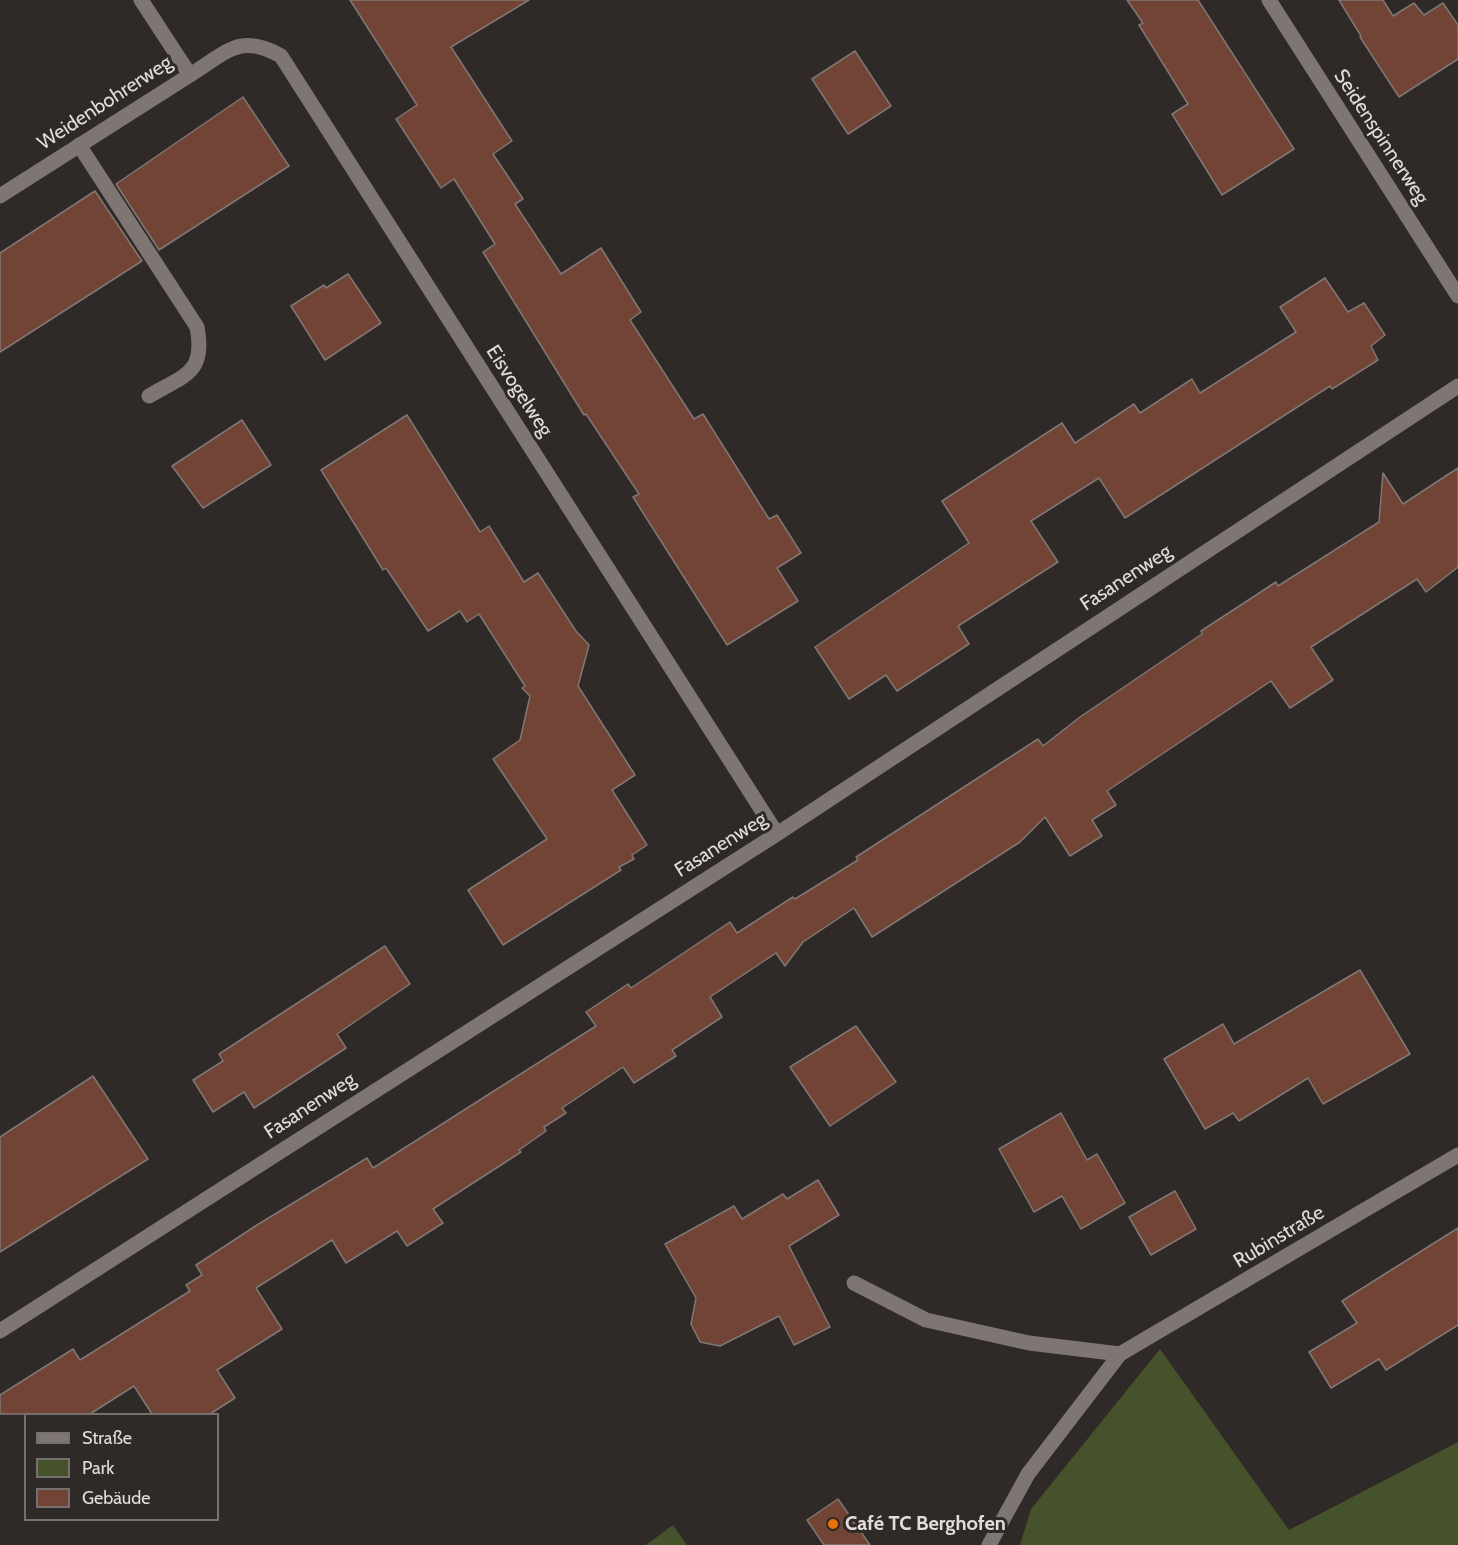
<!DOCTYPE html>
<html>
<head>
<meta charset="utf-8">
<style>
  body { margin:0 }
  #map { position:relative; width:1458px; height:1545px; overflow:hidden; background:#2f2927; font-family:Cabin,sans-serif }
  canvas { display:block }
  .legend { position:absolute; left:24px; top:1413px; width:195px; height:108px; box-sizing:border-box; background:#2f2927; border:2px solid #76716f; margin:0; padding:8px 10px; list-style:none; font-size:18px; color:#e1dddb }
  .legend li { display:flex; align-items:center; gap:12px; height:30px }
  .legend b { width:30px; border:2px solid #76716f }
</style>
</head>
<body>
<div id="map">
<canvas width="1458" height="1545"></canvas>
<ul class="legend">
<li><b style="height:8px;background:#7d7673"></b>Straße</li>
<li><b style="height:16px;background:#46522b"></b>Park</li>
<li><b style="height:16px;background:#714436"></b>Gebäude</li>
</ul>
</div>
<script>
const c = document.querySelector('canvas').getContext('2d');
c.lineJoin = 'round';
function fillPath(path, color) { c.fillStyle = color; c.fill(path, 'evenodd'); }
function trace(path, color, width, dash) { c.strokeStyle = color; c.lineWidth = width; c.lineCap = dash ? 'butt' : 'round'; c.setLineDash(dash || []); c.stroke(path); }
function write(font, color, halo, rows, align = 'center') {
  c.font = font + ' Cabin,sans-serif'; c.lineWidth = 6; c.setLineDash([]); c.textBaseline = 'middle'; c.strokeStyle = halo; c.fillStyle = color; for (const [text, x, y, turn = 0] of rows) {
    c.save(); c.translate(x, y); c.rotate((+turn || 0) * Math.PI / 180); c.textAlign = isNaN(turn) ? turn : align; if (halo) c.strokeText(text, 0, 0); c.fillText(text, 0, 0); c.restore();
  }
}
fillPath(new Path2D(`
  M 1160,1349 L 1289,1530 L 1458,1442 L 1458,1545 L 1020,1545 L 1031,1509 Z
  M 673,1525 L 687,1545 L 646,1545 Z`), '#46522b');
const building = new Path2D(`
  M 350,0 L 529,0 L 451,47 L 512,141 L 493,154 L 523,199 L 515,204 L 561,274 L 601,248 L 641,312 L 630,320 L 694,419 L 703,414 L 769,519 L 777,515 L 801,553 L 777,568 L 798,601 L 727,645 L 633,497 L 639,494 L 586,414 L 584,415 L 483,252 L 495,244 L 454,179 L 441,188 L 396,119 L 417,105 Z
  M 1127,0 L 1198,0 L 1294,149 L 1222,195 L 1172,114 L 1188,104 L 1139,25 L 1143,23 Z
  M 1339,0 L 1383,0 L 1393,16 L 1414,3 L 1424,15 L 1443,3 L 1458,25 L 1458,59 L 1399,97 L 1360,37 L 1361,36 Z
  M 855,51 L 891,106 L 848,134 L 812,79 Z
  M 243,97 L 289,166 L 159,250 L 116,184 Z
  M 95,191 L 142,261 L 0,352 L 0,253 Z
  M 348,274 L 381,323 L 325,360 L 291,306 L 324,285 L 326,288 Z
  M 1325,278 L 1348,312 L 1364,303 L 1385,335 L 1371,346 L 1378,360 L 1332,389 L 1330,386 L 1125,518 L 1099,478 L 1031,521 L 1058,562 L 958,626 L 969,644 L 897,691 L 886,675 L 849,699 L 815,647 L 969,543 L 942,501 L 1062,423 L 1075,443 L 1134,404 L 1140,413 L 1192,379 L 1200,393 L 1296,332 L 1280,307 Z
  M 407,415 L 480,532 L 489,526 L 524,582 L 538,573 L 576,631 L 589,645 L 578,686 L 635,775 L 612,790 L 647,845 L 632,855 L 634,859 L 619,867 L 621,870 L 503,945 L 468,890 L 547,839 L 493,759 L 520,740 L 530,696 L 522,688 L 525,686 L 479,614 L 467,622 L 460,611 L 428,631 L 386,568 L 383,570 L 321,470 Z
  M 242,420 L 271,465 L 203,508 L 172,466 Z
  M 1458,468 L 1458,567 L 1426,592 L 1417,579 L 1311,647 L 1333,680 L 1290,708 L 1271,681 L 1107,791 L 1116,805 L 1092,820 L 1102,836 L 1070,856 L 1045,817 L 1020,842 L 872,937 L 854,908 L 803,942 L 785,966 L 776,953 L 710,997 L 722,1017 L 672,1050 L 676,1056 L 634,1083 L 623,1067 L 562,1108 L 566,1113 L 544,1127 L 546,1131 L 519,1150 L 521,1152 L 433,1209 L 443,1223 L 407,1246 L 397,1231 L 346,1263 L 332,1240 L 256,1288 L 282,1329 L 217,1370 L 235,1398 L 210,1414 L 152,1414 L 134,1386 L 90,1414 L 0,1414 L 0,1395 L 73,1349 L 80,1360 L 190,1291 L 186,1285 L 202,1275 L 196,1265 L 257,1225 L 367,1158 L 373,1168 L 596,1026 L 586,1012 L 628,984 L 631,988 L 730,922 L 737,933 L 793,897 L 795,899 L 858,860 L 856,857 L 1038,739 L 1043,746 L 1080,717 L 1202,634 L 1201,631 L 1276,582 L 1278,586 L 1379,522 L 1383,473 L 1403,504 Z
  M 385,946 L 410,984 L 337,1034 L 346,1048 L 254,1108 L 244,1092 L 213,1112 L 193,1080 L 223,1061 L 219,1054 Z
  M 1360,970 L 1410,1054 L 1323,1104 L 1308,1078 L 1239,1121 L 1233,1113 L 1205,1129 L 1164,1059 L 1223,1024 L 1234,1044 Z
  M 856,1026 L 896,1082 L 830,1126 L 790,1067 Z
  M 93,1076 L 148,1159 L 0,1252 L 0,1137 Z
  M 1061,1113 L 1087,1160 L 1097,1154 L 1125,1203 L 1081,1229 L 1062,1196 L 1034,1212 L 999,1149 Z
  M 818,1180 L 839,1215 L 789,1246 L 830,1327 L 794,1345 L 779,1316 L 720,1346 L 700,1342 L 691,1324 L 696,1298 L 665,1244 L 734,1206 L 742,1219 L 783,1194 L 787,1199 Z
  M 1175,1191 L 1196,1229 L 1151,1255 L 1129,1217 Z
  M 1458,1228 L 1458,1325 L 1386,1370 L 1379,1359 L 1331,1388 L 1309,1352 L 1357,1323 L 1342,1301 Z
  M 838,1499 L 870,1545 L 824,1545 L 807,1520 Z`);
fillPath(building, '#714436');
trace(building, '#7f7875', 1.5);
trace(new Path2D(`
  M 79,145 L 197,327 C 206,374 184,375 149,396
  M 854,1283 L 926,1320 L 1029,1343 L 1120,1354`), '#7d7673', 15);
trace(new Path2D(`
  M 1269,0 L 1458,296
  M 190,75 C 226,53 240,32 281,56 L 777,834
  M 0,196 L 190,75 L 141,0
  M 0,1331 L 777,834 L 1458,386
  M 989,1545 L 1028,1474 L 1120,1354 L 1458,1155`), '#7d7673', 15);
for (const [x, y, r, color] of [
  [833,1524,6,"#e8710a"]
]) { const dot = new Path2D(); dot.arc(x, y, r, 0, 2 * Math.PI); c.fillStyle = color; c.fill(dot); trace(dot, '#2f2927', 2); }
write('20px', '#e1dddb', '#2f2927', [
  ["Weidenbohrerweg",105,103,-33],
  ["Seidenspinnerweg",1381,137,57],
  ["Eisvogelweg",519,391,57],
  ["Fasanenweg",1126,578,-33],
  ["Fasanenweg",721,845,-32],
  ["Fasanenweg",310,1106,-33],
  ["Rubinstraße",1279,1237,-31]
]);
write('bold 20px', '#e1dddb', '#2f2927', [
  ["Café TC Berghofen",845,1524]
], 'left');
</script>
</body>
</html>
